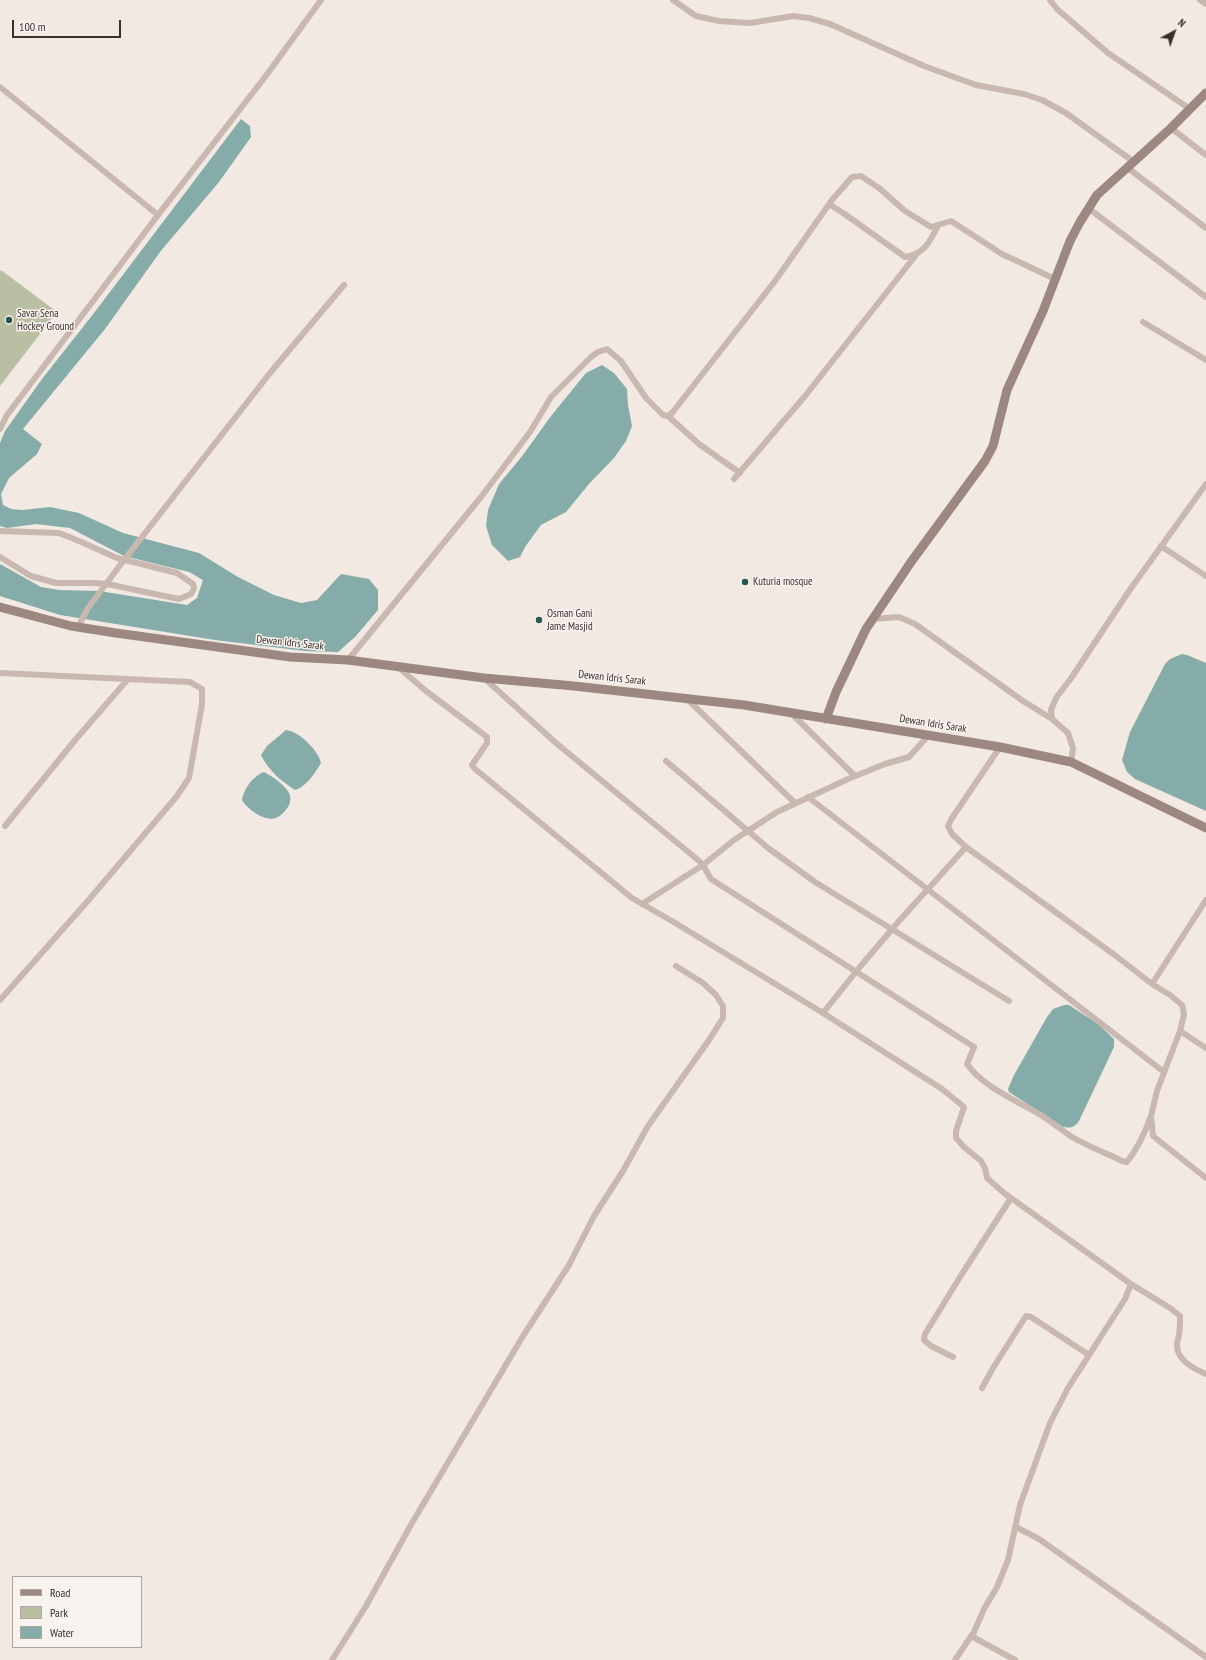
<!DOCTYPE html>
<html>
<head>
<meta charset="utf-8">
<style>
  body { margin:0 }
  #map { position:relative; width:1206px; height:1660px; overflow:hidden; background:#f2e9e3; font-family:"PT Sans Narrow",sans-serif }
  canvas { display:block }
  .legend { position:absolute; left:12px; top:1576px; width:130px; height:72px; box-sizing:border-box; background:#f9f3ef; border:1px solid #aca5a1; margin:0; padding:5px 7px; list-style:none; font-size:12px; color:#392f2d }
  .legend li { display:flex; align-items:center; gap:8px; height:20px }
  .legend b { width:20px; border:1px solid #aca5a1 }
  .north { position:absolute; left:1154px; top:12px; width:40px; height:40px; -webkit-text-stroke:3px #f9f3ef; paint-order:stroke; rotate:41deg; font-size:11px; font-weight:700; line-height:16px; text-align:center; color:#392f2d }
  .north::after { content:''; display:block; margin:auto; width:14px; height:18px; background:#392f2d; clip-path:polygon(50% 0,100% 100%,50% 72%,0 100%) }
  .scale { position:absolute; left:12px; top:20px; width:109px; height:18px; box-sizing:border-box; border:2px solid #392f2d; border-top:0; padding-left:5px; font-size:12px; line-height:14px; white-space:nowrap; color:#392f2d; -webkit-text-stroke:3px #f9f3ef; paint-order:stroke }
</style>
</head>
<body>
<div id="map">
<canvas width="1206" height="1660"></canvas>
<ul class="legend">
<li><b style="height:5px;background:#9c8881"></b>Road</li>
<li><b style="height:11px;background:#babfa4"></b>Park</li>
<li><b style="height:11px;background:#85aca8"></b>Water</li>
</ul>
<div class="north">N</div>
<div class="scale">100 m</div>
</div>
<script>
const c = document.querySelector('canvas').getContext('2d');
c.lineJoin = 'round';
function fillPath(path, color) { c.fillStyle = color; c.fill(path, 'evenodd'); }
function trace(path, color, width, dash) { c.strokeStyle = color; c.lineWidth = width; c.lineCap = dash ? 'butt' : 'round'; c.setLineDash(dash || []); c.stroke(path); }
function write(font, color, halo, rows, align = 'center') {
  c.font = font + ' "PT Sans Narrow",sans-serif'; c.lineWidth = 3; c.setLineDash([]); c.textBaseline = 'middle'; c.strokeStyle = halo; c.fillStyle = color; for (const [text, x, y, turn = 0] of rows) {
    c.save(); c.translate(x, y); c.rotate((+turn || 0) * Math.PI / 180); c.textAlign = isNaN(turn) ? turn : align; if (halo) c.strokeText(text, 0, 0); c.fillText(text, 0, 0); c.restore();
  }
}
fillPath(new Path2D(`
  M 1,270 L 57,312 L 0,386 L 0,272 Z`), '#babfa4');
fillPath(new Path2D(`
  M 241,119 L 250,126 L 251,137 L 219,182 L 160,252 L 105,329 L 23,429 L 42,444 L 37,454 L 9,478 L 1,494 L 3,505 L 11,509 L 22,510 L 50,507 L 79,513 L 123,533 L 199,553 L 238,577 L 274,595 L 301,603 L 317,600 L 341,574 L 369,579 L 378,590 L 378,610 L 355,637 L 338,652 L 305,651 L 215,640 L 60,615 L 0,596 L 0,564 L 41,587 L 59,590 L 99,591 L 187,605 L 197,598 L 203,580 L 189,572 L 124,556 L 70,528 L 36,524 L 7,528 L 0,526 L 0,443 L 5,431 L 42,379 L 94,313 Z
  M 602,365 L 614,373 L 627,389 L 628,405 L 632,426 L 626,441 L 614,458 L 589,484 L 566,512 L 541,525 L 525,547 L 520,557 L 508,561 L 492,545 L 486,526 L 488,510 L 499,484 L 523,455 L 551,416 L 586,373 Z
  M 1182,654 L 1187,655 L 1206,663 L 1206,811 L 1135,779 L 1127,772 L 1122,760 L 1130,732 L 1165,664 L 1170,659 Z
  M 286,730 C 299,731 319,751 321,763 C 315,773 306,787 295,790 C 281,781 268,770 261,755 L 267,746 Z
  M 264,772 C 273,777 286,785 290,795 C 291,799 290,804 288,807 C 285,811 281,816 276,818 C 265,822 247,809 242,800 C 244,788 253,776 264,772 Z
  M 1064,1005 L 1069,1005 L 1098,1024 L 1114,1039 L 1114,1047 L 1079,1121 C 1074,1128 1071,1128 1063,1127 L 1009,1092 L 1008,1089 L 1014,1075 L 1047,1017 L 1053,1009 Z`), '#85aca8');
trace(new Path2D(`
  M 673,0 L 696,16 L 719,21 L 750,23 L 793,16 L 809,18 L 830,24 L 924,66 L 976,85 L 1024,94 L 1042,100 L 1066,113 L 1134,162
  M 1050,0 L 1057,9 L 1108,53 L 1190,109
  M 1200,0 L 1206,4
  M 0,87 L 158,215
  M 1171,128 L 1206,155
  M 1128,168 L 1206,228
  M 829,204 L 846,215 L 905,257 C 925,254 929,242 938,226
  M 1088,208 L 1206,297
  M 1143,322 L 1206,360
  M 668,416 L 699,444 L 740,473
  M 0,429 L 7,415 L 158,215 L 265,77 L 321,0
  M 734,479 L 805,396 L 916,255
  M 0,531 L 59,533 L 79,541 L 117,558 L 177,573 L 193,584 L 194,588 L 191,594 L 179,599 L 107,584 L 94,583 L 56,583 L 31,576 L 0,557
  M 1161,546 L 1206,576
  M 873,619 L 899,617 L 915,624 L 1023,701 L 1052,719 L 1068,733 L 1073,748 L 1071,762
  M 78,627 L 88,608 L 124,560 L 270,373 L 344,285
  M 348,660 L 481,497 L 530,432 L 551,397 L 591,357 L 598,352 L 607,349 L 621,361 L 646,398 L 663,415 L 668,416 L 672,413 L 775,281 L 832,200 L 852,177 L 861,176 L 879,188 L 905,211 L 931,227 L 951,221 L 1002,254 L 1055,279
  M 398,667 L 426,691 L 487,737 L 487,743 L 472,765 L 475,769 L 632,898 L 672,921 L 823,1013
  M 0,673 L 190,682 L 202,689 L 202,704 L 189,778 L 177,796 L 86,903 L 0,1000
  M 484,678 L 556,743 L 698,860 L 703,865 L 711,879 L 974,1047 L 967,1064 C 983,1087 1016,1100 1039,1114 C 1051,1121 1061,1130 1072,1137 C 1087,1146 1106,1153 1122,1161 L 1127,1162 C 1138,1148 1145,1133 1151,1116
  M 686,698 L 795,803
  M 792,714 L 855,776
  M 1052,719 L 1051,710 L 1056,698 L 1072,677 L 1129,591 L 1206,484
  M 1000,747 L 952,818 L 948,826 L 952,834 L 966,847 L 1116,956 L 1152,984 L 1170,995 L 1182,1005 L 1184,1014 L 1180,1031 L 1157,1091 L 1151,1116 L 1153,1136 L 1206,1178
  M 666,761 L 768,848 L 815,882 L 1009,1001
  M 808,797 L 1164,1072
  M 5,826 L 76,739 L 128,679
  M 642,904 L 703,865 L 734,840 L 777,812 L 848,779 L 885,764 L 909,757 L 928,736
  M 1152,984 L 1206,900
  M 1180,1031 L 1206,1048
  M 1131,1284 L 1170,1308 L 1180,1316 C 1180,1322 1180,1329 1179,1335 C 1179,1338 1177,1341 1177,1344 C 1176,1360 1194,1369 1206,1374
  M 953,1357 L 931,1346 L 924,1340 L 925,1334 L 960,1277 L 1011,1198
  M 982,1388 L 993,1368 L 1026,1316 L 1031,1317 L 1089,1355
  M 1016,1527 L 1039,1539 L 1206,1657
  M 971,1636 L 1015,1660
  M 332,1660 L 366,1606 L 412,1523 L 523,1336 L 569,1265 L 594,1216 L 623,1171 L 648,1126 L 709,1040 L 723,1018 L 723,1006 L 716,995 L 703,983 L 676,966
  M 955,1660 L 974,1632 L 984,1609 L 997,1587 L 1008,1560 L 1020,1505 L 1050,1423 L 1068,1388 L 1125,1299 L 1131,1284 L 1004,1193 L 987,1178 L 985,1168 L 981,1161 L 964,1147 L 956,1138 L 956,1131 L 964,1107 L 942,1089 L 823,1013 L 859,968 L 899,921 L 966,847`), '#c9b8b0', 6);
trace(new Path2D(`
  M 0,607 L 71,626 L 116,633 L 290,657 L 348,660 L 484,678 L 574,686 L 744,705 L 1000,747 L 1071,762 L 1206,828
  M 826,719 L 836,692 L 866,629 L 911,562 L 985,461 L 993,446 L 1007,390 L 1043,311 L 1070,241 L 1080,222 L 1097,195 L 1171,128 L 1206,93`), '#9c8881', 9);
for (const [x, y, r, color] of [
  [9,320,4,"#275653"],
  [745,582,4,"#275653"],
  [539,620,4,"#275653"]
]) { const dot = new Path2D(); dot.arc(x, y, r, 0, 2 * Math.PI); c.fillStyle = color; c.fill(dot); trace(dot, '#f9f3ef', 1.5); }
write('11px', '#392f2d', '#f9f3ef', [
  ["Savar Sena",17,314],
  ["Hockey Ground",17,327],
  ["Kuturia mosque",753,582],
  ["Osman Gani",547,614],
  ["Jame Masjid",547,627]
], 'left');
write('11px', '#392f2d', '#f9f3ef', [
  ["Dewan Idris Sarak",290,643,6],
  ["Dewan Idris Sarak",612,678,6],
  ["Dewan Idris Sarak",933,724,9]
]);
</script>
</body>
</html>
